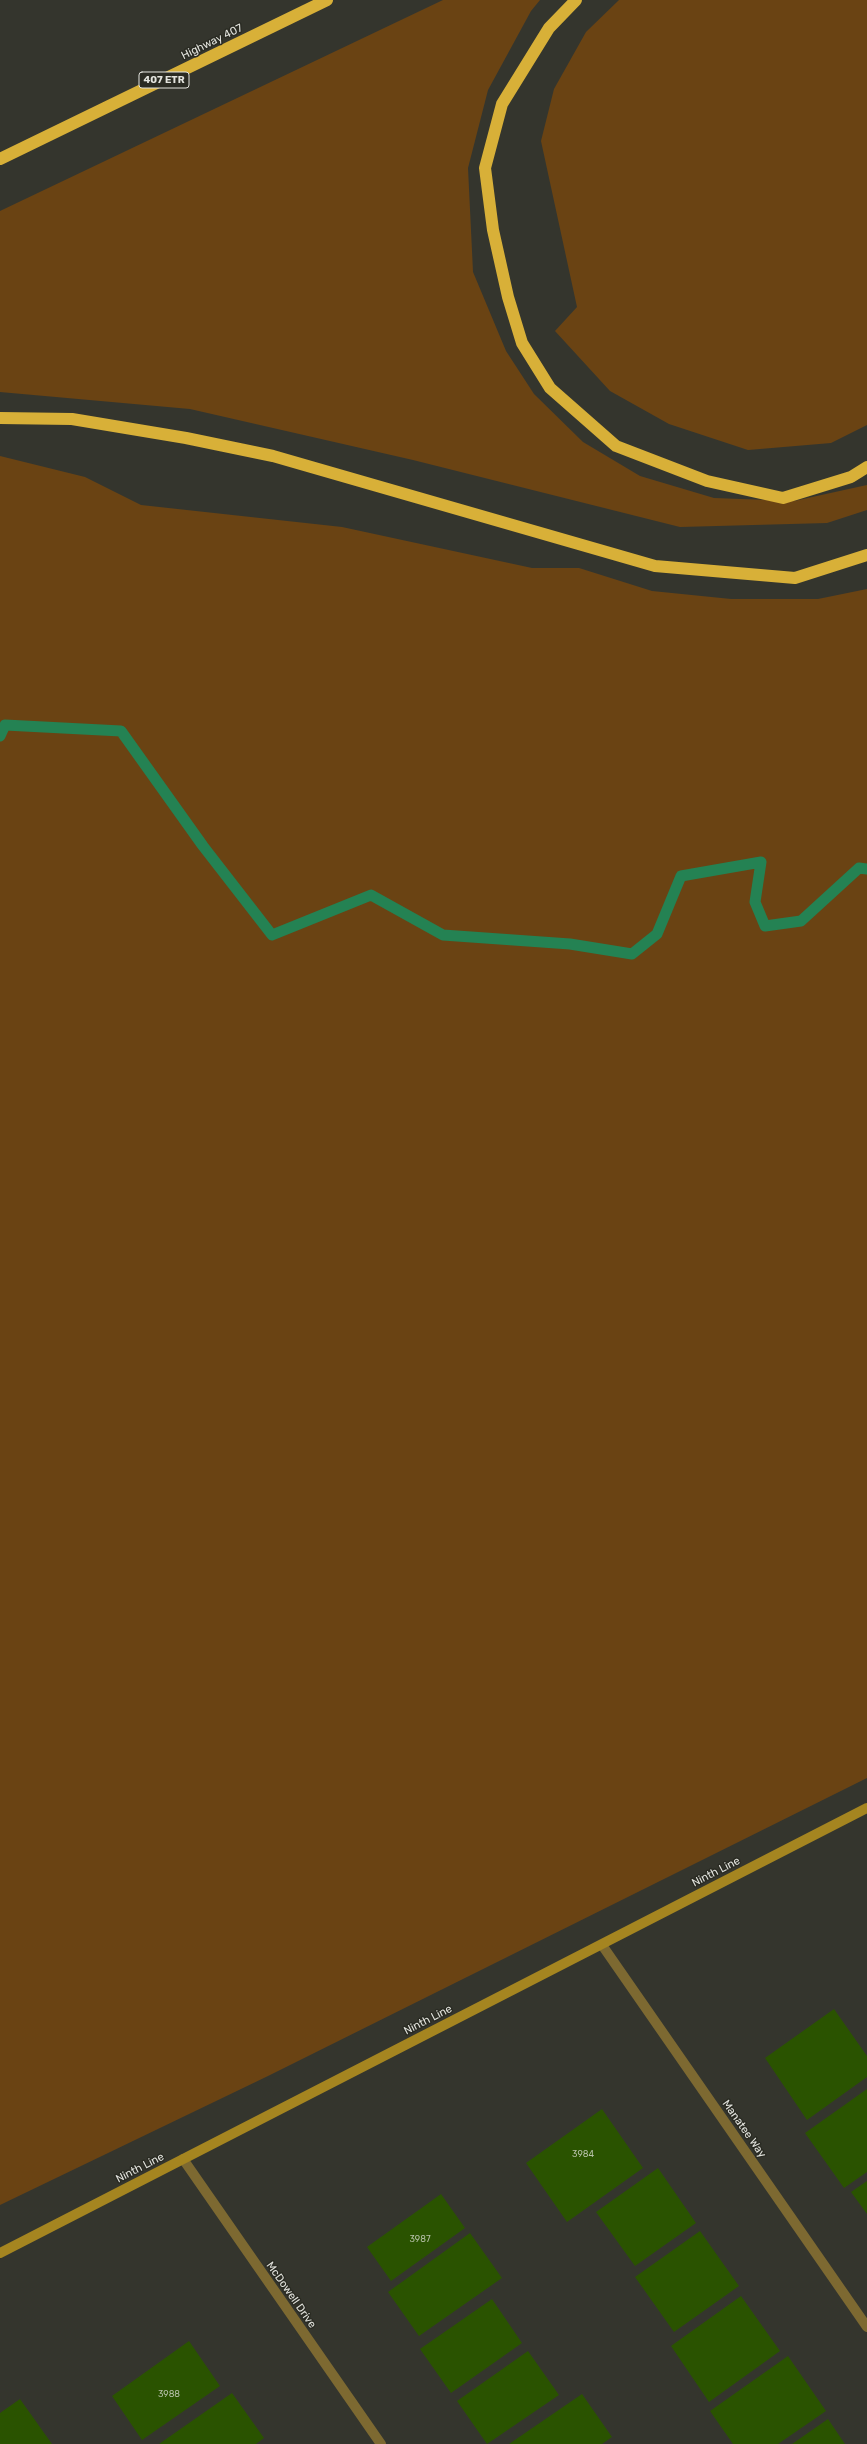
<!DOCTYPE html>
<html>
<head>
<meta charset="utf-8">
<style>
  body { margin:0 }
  canvas { display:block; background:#34352d }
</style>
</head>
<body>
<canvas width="867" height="2444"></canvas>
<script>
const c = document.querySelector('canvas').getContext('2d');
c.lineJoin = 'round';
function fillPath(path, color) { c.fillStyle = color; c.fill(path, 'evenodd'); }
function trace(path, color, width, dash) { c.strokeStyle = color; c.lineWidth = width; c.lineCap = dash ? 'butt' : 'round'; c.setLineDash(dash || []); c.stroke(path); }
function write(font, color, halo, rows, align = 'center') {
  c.font = font + ' Rubik,sans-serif'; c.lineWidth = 3; c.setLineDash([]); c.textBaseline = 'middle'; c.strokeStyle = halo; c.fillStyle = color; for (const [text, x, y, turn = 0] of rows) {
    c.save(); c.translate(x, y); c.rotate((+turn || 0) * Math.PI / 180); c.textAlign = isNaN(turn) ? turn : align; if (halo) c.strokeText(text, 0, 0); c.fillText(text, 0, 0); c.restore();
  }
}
fillPath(new Path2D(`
  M 443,0 L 540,0 L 531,11 L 488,90 L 468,168 L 473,272 L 506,351 L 534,394 L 583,442 L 640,476 L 714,498 L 794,501 L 867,485 L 867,510 L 827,523 L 680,527 L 413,460 L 190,409 L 0,392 L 0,211 Z
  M 619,0 L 867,0 L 867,425 L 831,443 L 748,450 L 669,424 L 610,391 L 555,331 L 577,307 L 541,141 L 554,89 L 586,32 Z
  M 0,456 L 85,477 L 141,505 L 342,527 L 532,568 L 579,568 L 652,591 L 731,599 L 818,599 L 867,589 L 867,1778 L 268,2076 L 0,2205 Z`), '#6a4313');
trace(new Path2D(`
  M 0,736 L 5,725 L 121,731 L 203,846 L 272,935 L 371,895 L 443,935 L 570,944 L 632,954 L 657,934 L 681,876 L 761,862 L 755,902 L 765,926 L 801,921 L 859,868 L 867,869`), '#248253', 11);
fillPath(new Path2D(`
  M 834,2009 L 867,2056 L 867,2077 L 807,2120 L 765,2058 Z
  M 867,2089 L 867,2172 L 844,2188 L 805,2133 Z
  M 602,2109 L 643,2168 L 567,2222 L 526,2163 Z
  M 658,2168 L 696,2223 L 635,2266 L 596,2212 Z
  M 867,2181 L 867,2214 L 851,2192 Z
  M 441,2194 L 465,2228 L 391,2281 L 367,2247 Z
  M 700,2231 L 739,2286 L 674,2332 L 635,2277 Z
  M 470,2233 L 502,2278 L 419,2336 L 388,2292 Z
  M 741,2296 L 780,2351 L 709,2402 L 671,2346 Z
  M 492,2299 L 522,2343 L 451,2393 L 420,2349 Z
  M 189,2341 L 220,2386 L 142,2440 L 112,2396 Z
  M 528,2351 L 559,2395 L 487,2444 L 457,2401 Z
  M 788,2356 L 826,2411 L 778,2444 L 733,2444 L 710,2411 Z
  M 232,2393 L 264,2438 L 256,2444 L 159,2444 Z
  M 582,2394 L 612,2437 L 602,2444 L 509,2444 Z
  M 20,2399 L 52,2444 L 0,2444 L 0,2413 Z
  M 828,2419 L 845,2444 L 792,2444 Z`), '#2a5300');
trace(new Path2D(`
  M 602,1945 L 867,2327`), '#7d6931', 10);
trace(new Path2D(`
  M 183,2159 L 381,2444`), '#7d6931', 10);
trace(new Path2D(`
  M 0,2253 L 867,1808`), '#a58520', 10);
trace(new Path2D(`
  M 576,0 L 549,28 L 502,104 L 485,168 L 493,230 L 508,297 L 522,343 L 550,388 L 616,446 L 707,481 L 783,498 L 851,477 L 867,467
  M 0,159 L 327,0
  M 0,418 L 72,419 L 186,438 L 273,456 L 655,566 L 795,578 L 867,555`), '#d8b038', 12);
write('9px', '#b5c0a6', null, [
  ["3984",583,2154],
  ["3987",420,2239],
  ["3988",169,2394]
]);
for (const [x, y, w] of [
  [164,80,50]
]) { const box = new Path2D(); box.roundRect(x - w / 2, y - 8, w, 16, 3); c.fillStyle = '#2a2b23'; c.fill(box); trace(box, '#e3e4de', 1); }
write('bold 10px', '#e3e4de', null, [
  ["407 ETR",164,80]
]);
write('11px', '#e3e4de', '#2a2b23', [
  ["Highway 407",212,42,-26],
  ["Ninth Line",716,1872,-27],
  ["Ninth Line",428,2020,-27],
  ["Manatee Way",744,2129,55],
  ["Ninth Line",140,2168,-27],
  ["McDowell Drive",291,2295,55]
]);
</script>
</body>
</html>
